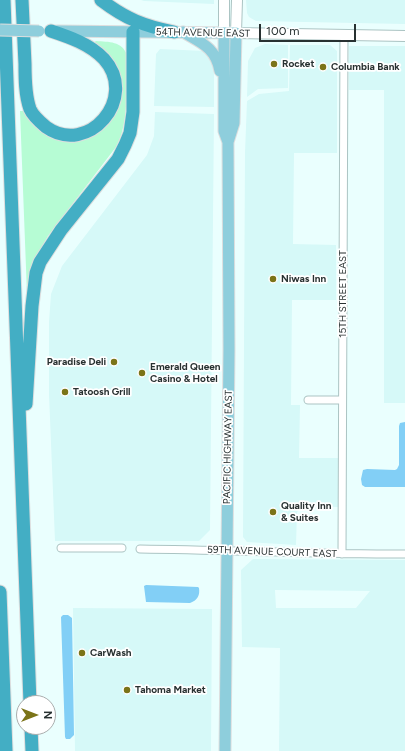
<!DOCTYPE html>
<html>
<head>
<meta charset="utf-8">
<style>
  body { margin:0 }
  #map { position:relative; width:405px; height:751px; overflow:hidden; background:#eafffe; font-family:Figtree,sans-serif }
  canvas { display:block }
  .north { position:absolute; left:16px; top:695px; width:40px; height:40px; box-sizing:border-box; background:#fff; border:1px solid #a9adad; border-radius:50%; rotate:90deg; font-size:11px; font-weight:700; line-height:16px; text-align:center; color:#283131 }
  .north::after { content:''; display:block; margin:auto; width:14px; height:18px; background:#7b7418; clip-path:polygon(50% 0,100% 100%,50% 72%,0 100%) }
  .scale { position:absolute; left:259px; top:24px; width:97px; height:18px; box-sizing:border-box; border:2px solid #283131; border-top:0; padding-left:5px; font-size:12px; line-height:14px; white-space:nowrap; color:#283131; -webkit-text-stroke:3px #fff; paint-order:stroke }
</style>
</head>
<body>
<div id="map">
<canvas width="405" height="751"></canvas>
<div class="north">N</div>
<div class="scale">100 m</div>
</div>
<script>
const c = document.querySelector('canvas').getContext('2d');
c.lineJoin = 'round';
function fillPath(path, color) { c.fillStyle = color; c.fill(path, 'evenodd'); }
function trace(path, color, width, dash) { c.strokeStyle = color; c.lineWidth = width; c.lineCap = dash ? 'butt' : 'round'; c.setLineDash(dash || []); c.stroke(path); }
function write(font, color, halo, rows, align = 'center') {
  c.font = font + ' Figtree,sans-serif'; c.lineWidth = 3.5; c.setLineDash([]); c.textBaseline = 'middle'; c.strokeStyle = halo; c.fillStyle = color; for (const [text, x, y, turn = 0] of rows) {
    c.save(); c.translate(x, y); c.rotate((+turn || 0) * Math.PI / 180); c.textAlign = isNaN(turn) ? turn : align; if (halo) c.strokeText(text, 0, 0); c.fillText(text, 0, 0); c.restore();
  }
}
fillPath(new Path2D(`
  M 141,0 L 214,0 L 214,4 L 144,1 Z
  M 246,0 L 405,0 L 405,24 L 256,21 L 249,17 L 247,13 Z
  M 265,44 L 288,45 L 288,88 L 258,89 L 247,97 L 248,61 L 255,48 Z
  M 290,45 L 330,45 L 337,51 L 337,153 L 294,153 L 293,244 L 336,245 L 336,300 L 292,300 L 291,405 L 300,405 L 299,458 L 338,458 L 338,507 L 304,506 L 297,512 L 296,545 L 247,542 L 243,537 L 245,153 L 247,101 L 259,94 L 289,91 Z
  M 349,46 L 405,46 L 405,403 L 384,403 L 384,90 L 349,90 Z
  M 160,49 L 205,51 L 214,61 L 214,107 L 154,106 L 156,54 Z
  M 155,112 L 214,114 L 210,530 L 199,541 L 55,541 L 49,394 L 49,322 L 51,294 L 62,266 L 147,155 L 154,136 Z
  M 253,559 L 405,560 L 405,751 L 279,751 L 280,648 L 242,647 L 241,570 ZM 275,590 L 370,591 L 356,608 L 276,608 Z
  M 73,608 L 212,609 L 211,751 L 75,751 Z`), '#d6f9f8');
fillPath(new Path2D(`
  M 96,41 C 109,42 122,41 127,55 C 126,82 130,123 116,147 L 48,236 C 37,254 33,273 27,294 L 20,111 L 26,111 L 44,132 L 105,127 C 122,108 128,85 114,62 C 109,54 101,49 93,43 Z`), '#b6fcd4');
fillPath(new Path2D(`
  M 405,422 L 405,487 L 365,487 L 362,485 L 361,479 L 363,470 L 367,469 L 395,470 L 397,469 L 399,465 L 399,426 L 400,423 Z
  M 146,585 L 198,587 L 199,588 C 200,595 198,600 190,603 L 146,602 L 144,586 Z
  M 63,615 L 68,615 L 72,618 L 74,735 L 70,739 L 66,739 L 65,737 L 61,617 Z`), '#82cff6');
const minor = new Path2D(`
  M 308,400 L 342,400
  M 61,548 L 122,548
  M 140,549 C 228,550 317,554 405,554
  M 342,554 L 344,34`);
const secondary = new Path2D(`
  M 224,0 L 224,33
  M 237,0 L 236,33 L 405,36`);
const primary = new Path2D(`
  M 57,31 L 236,33 L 234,123 L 228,142 L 229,350 L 225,751
  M 183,32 C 202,43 216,48 220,71
  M 224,33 L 224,131 L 228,142`);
const motorway = new Path2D(`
  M 4,0 L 30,703
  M 22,0 C 23,21 24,42 25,64 C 25,78 25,95 30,109 C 33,116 40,122 46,127 C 88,157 139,98 104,59 C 90,44 69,37 51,31
  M 101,0 C 126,19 144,26 174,32
  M 26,404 L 32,306 L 36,273 L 40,262 L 61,230 L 118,159 L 125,145 L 130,133 L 133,112 L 133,32
  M 0,592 L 6,751
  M 31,727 L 32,751`);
trace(minor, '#abc4c3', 9);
trace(secondary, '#abc4c3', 12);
trace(primary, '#dddede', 13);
trace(motorway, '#dddede', 15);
trace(minor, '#fff', 7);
trace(secondary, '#fff', 10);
trace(primary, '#8ecedc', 11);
trace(motorway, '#43aec4', 13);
const primaryBridge = new Path2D(`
  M 0,30 L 39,31`);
trace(primaryBridge, '#dddede', 13, []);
trace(primaryBridge, '#8ecedc', 11);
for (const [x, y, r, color] of [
  [274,64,4,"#7b7418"],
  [323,67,4,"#7b7418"],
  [273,279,4,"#7b7418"],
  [114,362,4,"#7b7418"],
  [142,373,4,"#7b7418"],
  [65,392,4,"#7b7418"],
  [273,512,4,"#7b7418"],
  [82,653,4,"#7b7418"],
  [127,690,4,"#7b7418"]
]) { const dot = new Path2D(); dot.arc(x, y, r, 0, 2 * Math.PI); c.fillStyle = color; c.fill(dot); trace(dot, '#fff', 1.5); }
write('10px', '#283131', '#fff', [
  ["54TH AVENUE EAST",203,33,1],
  ["15TH STREET EAST",343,294,-90],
  ["PACIFIC HIGHWAY EAST",228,447,-89],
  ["59TH AVENUE COURT EAST",272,552,2]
]);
write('bold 10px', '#283131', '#fff', [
  ["Rocket",282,64],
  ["Columbia Bank",331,67],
  ["Niwas Inn",281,279],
  ["Paradise Deli",106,362,"right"],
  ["Emerald Queen",150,367],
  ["Casino & Hotel",150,379],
  ["Tatoosh Grill",73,392],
  ["Quality Inn",281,506],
  ["& Suites",281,518],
  ["CarWash",90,653],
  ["Tahoma Market",135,690]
], 'left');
</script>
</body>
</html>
